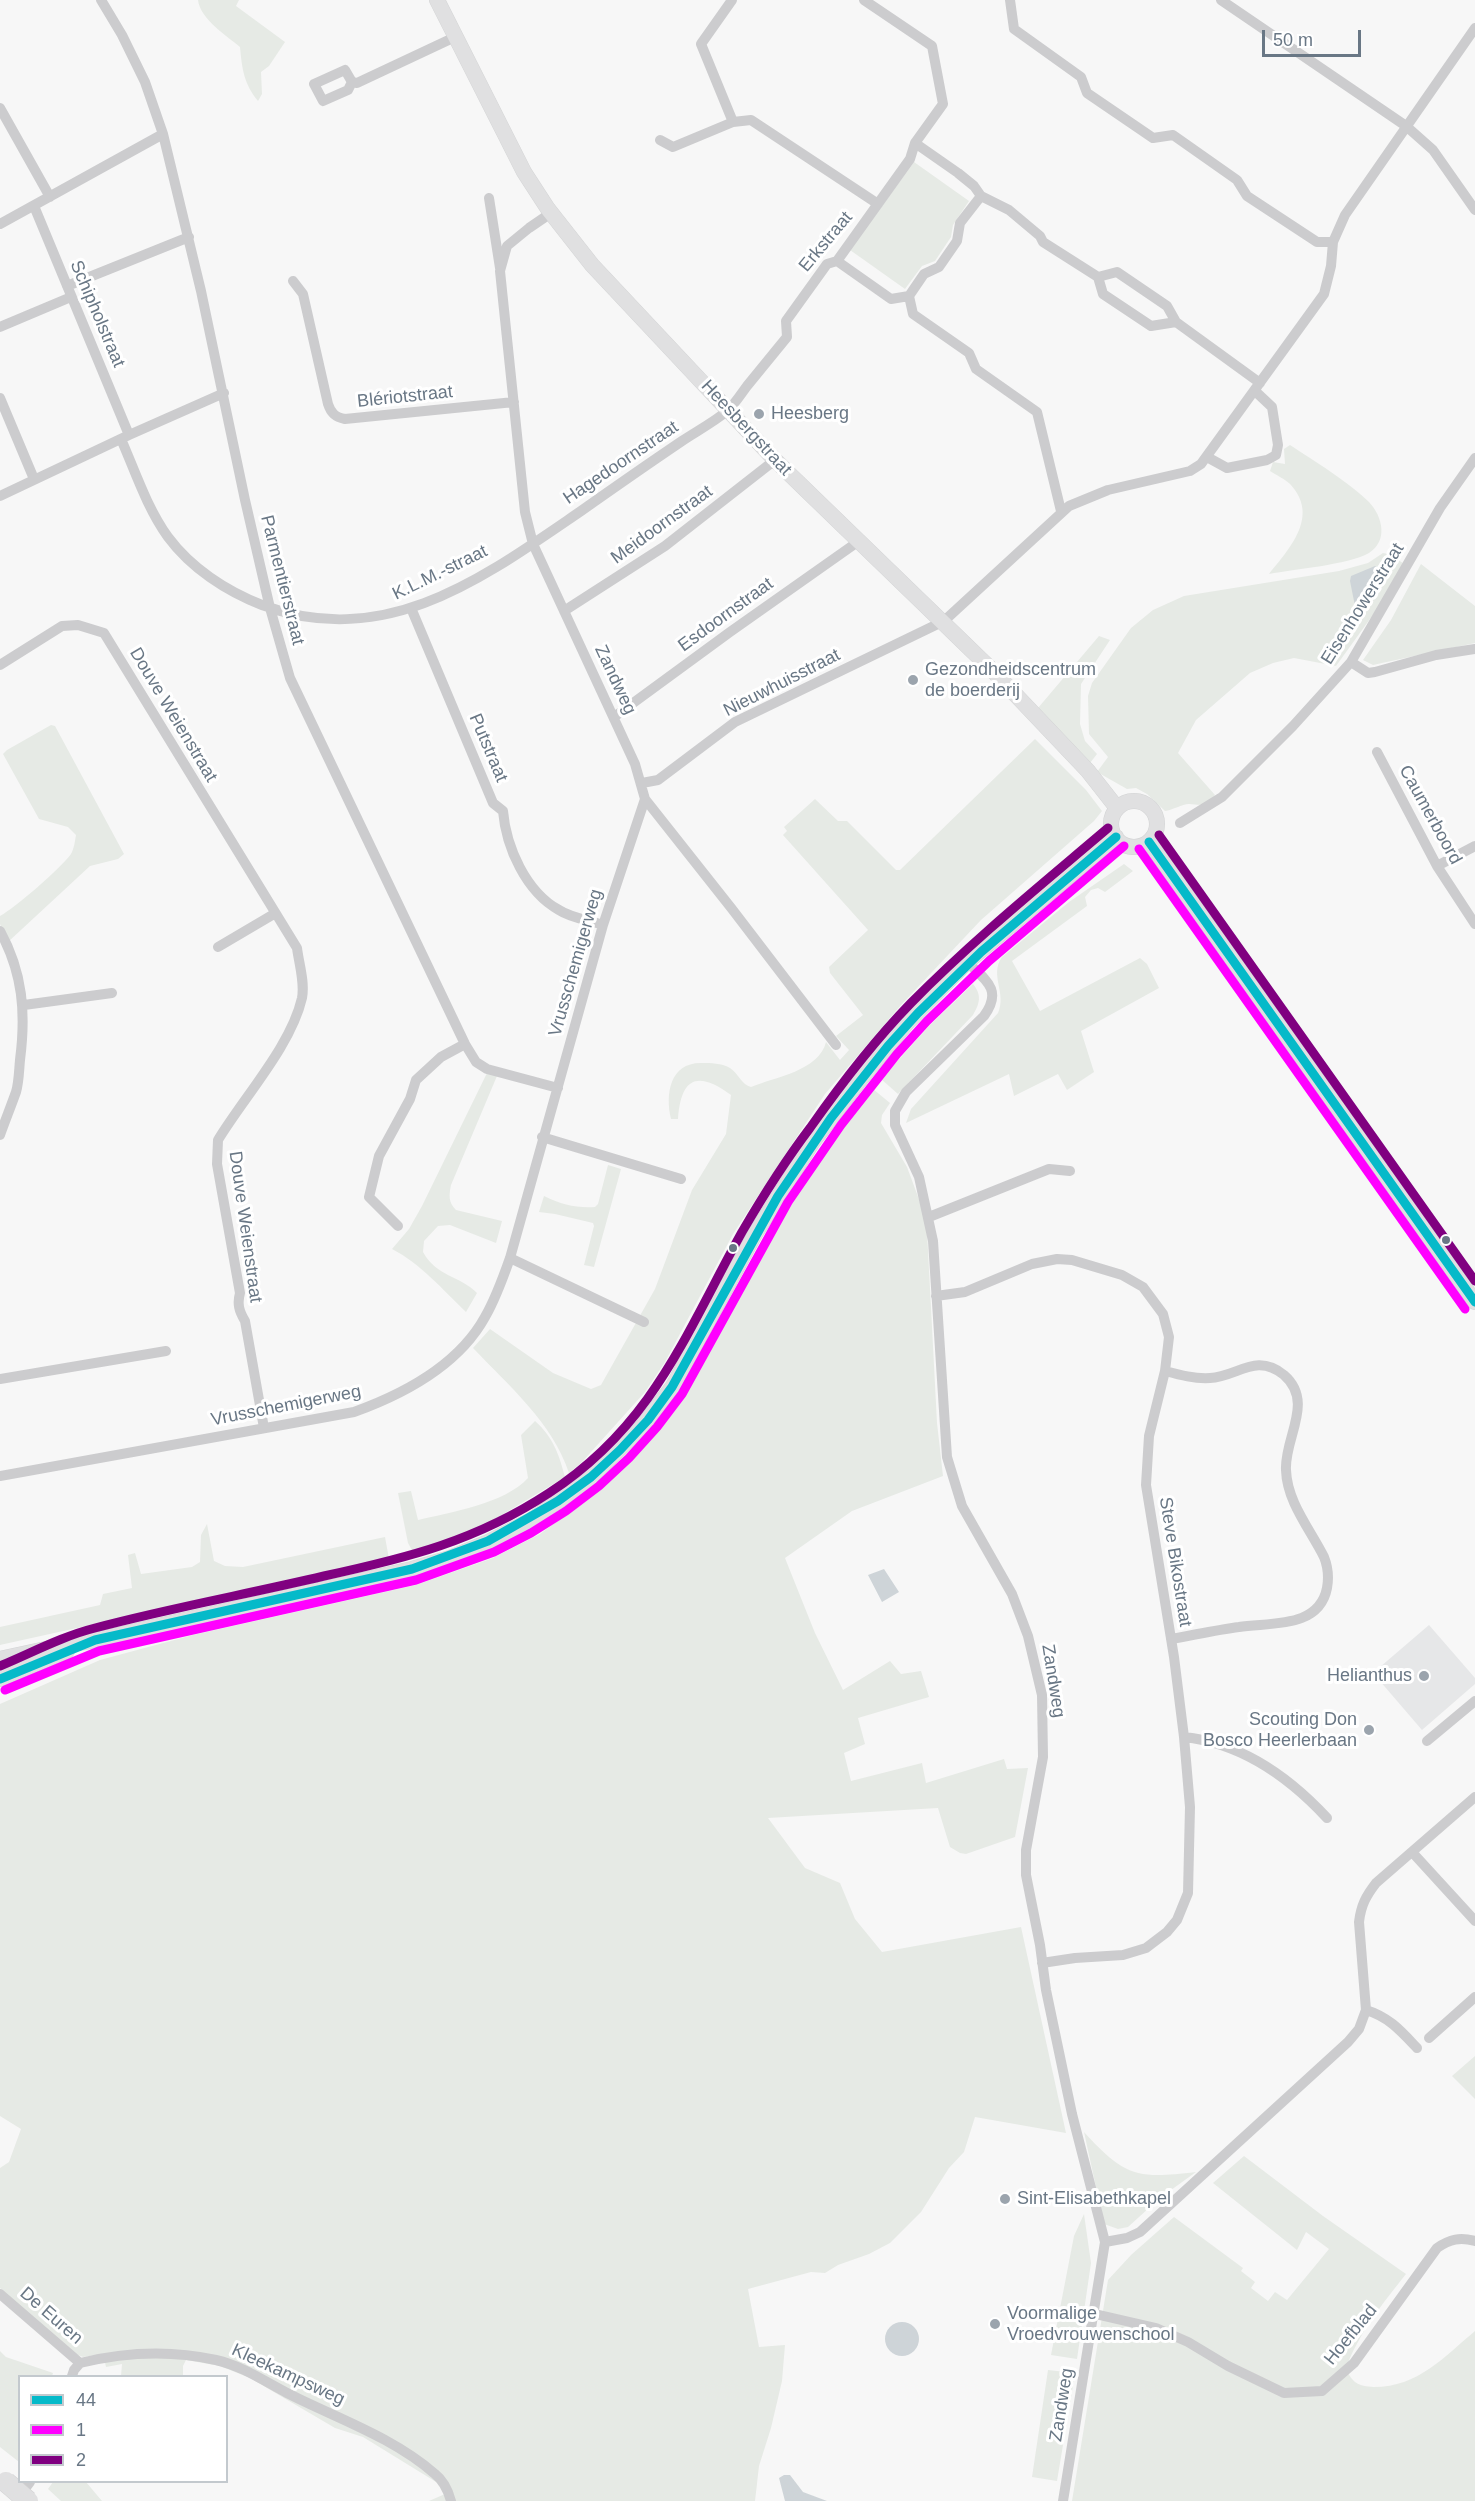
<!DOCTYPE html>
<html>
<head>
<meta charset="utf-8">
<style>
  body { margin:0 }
  #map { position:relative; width:1475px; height:2501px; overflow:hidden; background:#f7f7f7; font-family:Helvetica,sans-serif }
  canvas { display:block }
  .legend { position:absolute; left:18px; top:2375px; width:210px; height:108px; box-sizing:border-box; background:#fff; border:2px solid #c3c9ce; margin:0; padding:8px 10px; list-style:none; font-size:18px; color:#697785 }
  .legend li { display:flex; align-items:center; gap:12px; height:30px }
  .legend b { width:30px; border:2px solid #c3c9ce }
  .scale { position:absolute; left:1262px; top:30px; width:99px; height:27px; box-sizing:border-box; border:3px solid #697785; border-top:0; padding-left:8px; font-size:18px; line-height:21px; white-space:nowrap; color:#697785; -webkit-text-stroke:4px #fff; paint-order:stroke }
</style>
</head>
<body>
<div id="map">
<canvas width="1475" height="2501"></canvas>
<ul class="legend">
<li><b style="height:8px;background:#05bac9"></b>44</li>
<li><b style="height:8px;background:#f0f"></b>1</li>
<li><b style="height:8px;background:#800080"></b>2</li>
</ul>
<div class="scale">50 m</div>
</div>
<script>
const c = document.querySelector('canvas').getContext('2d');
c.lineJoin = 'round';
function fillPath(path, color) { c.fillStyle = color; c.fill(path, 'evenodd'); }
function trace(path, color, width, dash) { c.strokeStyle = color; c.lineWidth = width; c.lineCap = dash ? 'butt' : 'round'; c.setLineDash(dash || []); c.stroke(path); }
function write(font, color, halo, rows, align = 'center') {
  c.font = font + ' Helvetica,sans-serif'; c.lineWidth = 6; c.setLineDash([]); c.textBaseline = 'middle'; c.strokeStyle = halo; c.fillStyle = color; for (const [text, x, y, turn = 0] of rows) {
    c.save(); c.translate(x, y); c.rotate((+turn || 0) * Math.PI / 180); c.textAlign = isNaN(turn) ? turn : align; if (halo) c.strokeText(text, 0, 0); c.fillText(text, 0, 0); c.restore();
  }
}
fillPath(new Path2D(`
  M 1429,1625 L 1475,1678 L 1475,1684 L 1422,1730 L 1373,1673 Z`), '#e6e7e8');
fillPath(new Path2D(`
  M 198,0 L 239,0 L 236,6 L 285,42 L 269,66 L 261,72 L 262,94 L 258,101 C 244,84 242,69 240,47 C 227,36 200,19 198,0 Z
  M 914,162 L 969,201 L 953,225 L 951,237 L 935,261 L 922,266 L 905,289 L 850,250 Z
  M 1290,445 C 1314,461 1349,482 1369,502 C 1383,517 1388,541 1369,553 C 1347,565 1295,569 1269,574 C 1290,548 1320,516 1290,484 C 1285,479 1276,475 1270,471 L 1273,462 L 1285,464 L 1284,449 Z
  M 1383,553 L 1388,554 L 1403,563 L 1375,612 L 1336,666 L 1294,658 L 1273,663 L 1250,673 L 1196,720 L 1178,753 L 1215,795 C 1205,807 1202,805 1189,804 C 1182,804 1173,810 1165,811 L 1147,794 L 1136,788 L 1127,789 L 1097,772 L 1108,757 L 1089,734 L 1088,696 L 1092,683 L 1131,628 L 1153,610 L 1184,596 L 1339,571 L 1368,563 Z
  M 1421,564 L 1475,606 L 1475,643 L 1382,663 L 1373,665 L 1363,660 L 1391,620 Z
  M 1099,636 L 1110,640 L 1081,684 L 1080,724 L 1085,741 L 1097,754 L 1090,763 L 1038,708 Z
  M 51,725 L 55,726 L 124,854 L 118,859 L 90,866 L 8,942 L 0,924 L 0,916 C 15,908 62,867 71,854 C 74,849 75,841 76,835 L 68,827 L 39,819 L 3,754 L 7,750 Z
  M 1035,739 L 1086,790 L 1102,811 L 1094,821 L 981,920 L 901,1005 L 825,1094 L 733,1234 L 665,1362 L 645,1392 L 582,1462 L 569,1473 C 552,1422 509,1386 473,1348 L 490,1329 L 553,1373 L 591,1389 L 601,1385 L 655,1289 L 692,1190 L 726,1134 L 731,1095 C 697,1070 681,1078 678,1119 L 671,1119 C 665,1094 670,1062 702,1063 C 711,1063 721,1063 730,1068 C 738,1073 742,1085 751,1087 C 775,1077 819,1071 826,1042 L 840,1060 L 849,1050 L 836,1036 L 863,1015 L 830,973 L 829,967 L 868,930 L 783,835 L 787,831 L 784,827 L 815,799 L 838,821 L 847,821 L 896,870 L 900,870 Z
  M 1124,864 L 1133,871 L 1105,892 L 1098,888 L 1091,890 L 1085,897 L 1087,906 L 1012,961 L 1040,1011 L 1140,958 L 1147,964 L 1159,988 L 1081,1031 L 1094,1072 L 1067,1090 L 1058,1074 L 1014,1096 L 1009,1074 L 906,1123 L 911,1109 L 998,1013 C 1007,993 989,975 1002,957 L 1069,902 Z
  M 973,984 C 982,995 980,1003 973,1015 L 898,1094 L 881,1079 L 930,1025 Z
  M 487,1073 L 497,1076 L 451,1185 C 449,1195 448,1202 456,1210 L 502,1221 L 496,1243 L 450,1225 L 438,1226 L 424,1241 L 423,1252 C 437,1277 459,1275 477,1293 L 466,1312 C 443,1290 421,1264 392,1249 L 409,1229 L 422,1206 Z
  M 873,1089 L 890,1103 L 882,1115 L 881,1123 L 907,1167 L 920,1202 L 927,1231 L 937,1423 L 943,1476 L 852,1511 L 785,1558 L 815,1633 L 843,1690 L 890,1661 L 901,1674 L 921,1671 L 929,1697 L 858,1718 L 865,1744 L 844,1753 L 851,1781 L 922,1763 L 926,1783 L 1004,1759 L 1007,1769 L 1028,1768 L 1015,1837 L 966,1854 L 960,1853 L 950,1847 L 938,1808 L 768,1818 L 805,1868 L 840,1883 L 855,1919 L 882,1952 L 1021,1927 L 1066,2133 L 975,2117 L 964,2152 L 949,2168 L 921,2212 L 890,2243 L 869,2254 L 838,2265 L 825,2273 L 811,2272 L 748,2289 L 759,2347 L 785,2345 L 782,2381 L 771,2428 L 759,2466 L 755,2501 L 429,2501 L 445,2494 L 441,2485 L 363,2437 L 335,2428 L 250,2378 L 220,2366 L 186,2360 L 183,2366 L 183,2376 L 121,2376 L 122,2364 L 106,2367 L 103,2354 L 83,2357 L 73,2353 L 0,2288 L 0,2168 L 9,2162 L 21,2129 L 0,2116 L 0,1704 L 100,1660 L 193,1635 L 416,1585 L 493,1558 L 540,1534 L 589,1498 L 658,1428 L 697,1374 L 769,1238 L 842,1127 Z
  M 608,1165 L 621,1169 L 594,1267 L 584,1265 L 594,1226 L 593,1223 L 555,1214 L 539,1212 L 544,1196 C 562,1205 576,1208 595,1207 L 598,1204 Z
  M 535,1421 C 553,1437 559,1454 565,1477 L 485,1525 L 413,1552 L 408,1543 L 398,1493 L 411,1491 L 418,1520 C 451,1512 504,1504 528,1478 L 521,1435 Z
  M 207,1524 L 214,1561 L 225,1566 L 243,1567 L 385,1537 L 389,1559 L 0,1645 L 0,1627 L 100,1605 L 103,1594 L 132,1588 L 128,1555 L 135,1553 L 141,1574 L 192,1567 L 200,1562 L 201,1535 Z
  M 1475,2056 L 1475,2099 L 1452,2076 Z
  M 1084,2132 C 1125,2177 1137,2179 1196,2172 L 1160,2198 L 1128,2227 L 1118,2229 L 1104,2224 Z
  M 1244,2156 L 1323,2216 L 1406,2274 C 1383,2303 1359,2333 1346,2368 C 1352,2383 1358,2386 1374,2387 C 1418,2387 1444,2357 1475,2331 L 1475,2501 L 1072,2501 L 1108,2280 L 1131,2255 L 1174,2217 L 1243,2268 L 1241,2271 L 1255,2282 L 1251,2288 L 1268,2301 L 1275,2292 L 1287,2300 L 1329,2249 L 1306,2232 L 1297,2250 L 1213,2183 Z
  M 1084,2214 L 1091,2263 L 1077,2359 L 1051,2355 L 1074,2236 Z
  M 0,2351 L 6,2357 L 53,2373 L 52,2376 L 20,2376 L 19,2462 L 0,2447 Z
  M 1048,2370 L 1075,2373 L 1057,2481 L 1032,2477 Z
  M 53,2482 L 86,2482 L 102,2501 L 61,2501 L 48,2489 Z`), '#e6eae5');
fillPath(new Path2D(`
  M 1375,566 L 1381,568 C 1385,582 1371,605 1360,614 L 1356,611 L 1350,581 L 1351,576 Z
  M 884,1569 L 899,1592 L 882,1602 L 868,1575 Z
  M885 2339a17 17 0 1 1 34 0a17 17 0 1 1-34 0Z
  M 784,2475 L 790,2475 L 803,2492 L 827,2501 L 785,2501 L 779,2478 Z`), '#ced4d8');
const secondary = new Path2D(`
  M 437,0 L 524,172 L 548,209 L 592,265 L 775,460 L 994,672 L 1088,771 L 1117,808
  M1111 824a23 23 0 1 1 46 0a23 23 0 1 1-46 0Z
  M 1149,842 L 1475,1302
  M 0,1659 L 55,1647 L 95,1640 L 412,1569 L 450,1558 L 486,1543 L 531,1520 L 586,1482 L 641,1428 L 673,1386 L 755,1234 L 812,1143 L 860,1080 L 907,1023 L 967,962 L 1116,837
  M 0,1679 L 67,1651`);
trace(secondary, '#d3d4d5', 16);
trace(new Path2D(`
  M 101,0 L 122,35 L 145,82 L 163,134 L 201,291 L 245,500 L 270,608 L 290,678 L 465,1044 L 476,1062 L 487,1069 L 558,1088
  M 1010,0 L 1014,29 L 1081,77 L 1087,93 L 1153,138 L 1173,135 L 1237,180 L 1247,196 L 1317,242 L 1333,242
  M 1221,0 L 1406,126 L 1433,150 L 1475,210
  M 352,82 L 348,90 L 323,101 L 314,84 L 345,70 L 352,82 L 357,83 L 455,37
  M 0,108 L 50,197
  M 733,122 L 751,120 L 878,204
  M 660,140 L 673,147 L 733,122 L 701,44 L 732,0
  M 915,143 L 958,173 L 974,186 L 981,196 L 1009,210 L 1040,236 L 1043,242 L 1098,277 L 1103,294 L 1151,326 L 1176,322 L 1260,383
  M 489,198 L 500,268
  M 34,206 L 129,435
  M 551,213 L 529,228 L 507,246 L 500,271 L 525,512 L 533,544 L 635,764 L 645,799 L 732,909 L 836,1045
  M 0,224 L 163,134
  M 837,261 L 891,299 L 909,296 L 913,314 L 969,353 L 976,369 L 1037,412 L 1061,511
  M 1098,277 L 1117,272 L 1167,306 L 1176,322
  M 293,281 L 303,294 L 328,404 C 331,413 335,417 345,419 L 514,402
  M 67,286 L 189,237
  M 909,296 L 924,274 L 939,267 L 957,241 L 960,223 L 981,196
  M 0,327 L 71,297
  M 0,398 L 34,479
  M 121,439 C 135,471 147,508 168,537 C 191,568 226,591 262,605 C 386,651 483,578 581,511 C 615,487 648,464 682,441 C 697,431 714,422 727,411 C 735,404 741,394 747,386 C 760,370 774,353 787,337 L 786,321 L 827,264 L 837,261 L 910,159 L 915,143 L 943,104 L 932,46 L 864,0
  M 1207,457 L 1227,468 L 1267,460 L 1276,455 L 1278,445 L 1272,407 L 1255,391
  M 0,496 L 129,435 L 224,393
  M 411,608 L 493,803 L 503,811 C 506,847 526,892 559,910 C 571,918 589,920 603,925
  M 564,611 L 665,546 L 775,460
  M 1351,662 L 1368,673 L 1375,672 L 1436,655 L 1475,649
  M 0,665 L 62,626 L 78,625 L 104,633 L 297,948 C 299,964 305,982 302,998 C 291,1046 244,1097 218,1140 L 217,1164 L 240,1293 C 237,1304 239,1311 245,1321 L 264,1428
  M 614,717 L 730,632 L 859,541
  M 1377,752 L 1437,866 L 1475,924
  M 642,783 L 658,780 L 735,722 L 944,621 L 1069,506 L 1108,490 L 1190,471 L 1201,464 L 1324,294 L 1331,266 L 1333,242 L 1345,215 L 1475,28
  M 1180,823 L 1222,797 L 1293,726 L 1351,662 L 1440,508 L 1475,458
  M 1437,866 L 1475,846
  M 0,931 C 23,973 26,1013 20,1060 C 19,1070 19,1082 16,1092 C 11,1106 5,1121 0,1135
  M 218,947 L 274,914
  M 967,962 C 986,980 1003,990 984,1016 L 906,1092 L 895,1111 L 895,1125 L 919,1177 L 933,1241 L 947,1457 L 962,1506 L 1012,1594 L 1028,1636 L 1042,1695 L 1043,1757 L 1026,1850 L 1026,1875 L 1040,1945 L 1046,1990 L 1072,2114 L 1105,2242 L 1063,2501
  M 24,1005 L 112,993
  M 542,1137 L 681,1179
  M 929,1217 L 1049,1169 L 1070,1171
  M 398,1226 L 369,1197 L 379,1156 L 410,1099 L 416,1080 L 441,1057 L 465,1044
  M 510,1258 L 644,1322
  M 936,1296 L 965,1292 L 1032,1264 L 1057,1259 L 1072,1260 L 1122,1275 L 1143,1287 L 1163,1314 L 1169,1337 L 1165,1371 L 1149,1436 L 1146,1485 L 1174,1657 L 1184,1737 L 1190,1807 L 1188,1893 L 1177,1920 L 1167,1932 L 1146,1948 L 1123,1955 L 1075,1958 L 1042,1963
  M 1165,1371 C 1180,1375 1195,1379 1210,1378 C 1237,1377 1256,1352 1284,1375 C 1315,1402 1284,1438 1286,1470 C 1287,1502 1310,1529 1324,1557 C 1328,1567 1329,1577 1327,1588 C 1319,1629 1270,1622 1239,1627 C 1216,1630 1194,1635 1171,1639
  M 0,1379 L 166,1351
  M 0,1476 L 354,1412 C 404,1394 458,1366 485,1317 C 496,1298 503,1278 510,1258 L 603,925 L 645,799
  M 1184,1737 C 1241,1743 1289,1777 1327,1818
  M 1427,1741 L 1475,1701
  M 1412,1852 L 1475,1921
  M 1366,2010 C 1389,2017 1401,2031 1417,2048
  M 1429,2038 L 1475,1997
  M 1105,2242 L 1127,2238 L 1140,2232 L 1348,2042 L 1359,2029 L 1366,2010 L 1359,1922 C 1361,1905 1366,1896 1376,1883 L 1475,1797
  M 0,2294 L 80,2363
  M 1095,2314 L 1156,2328 L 1188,2342 L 1228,2366 L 1284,2393 L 1322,2391 L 1354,2363 L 1437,2248 C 1450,2239 1460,2237 1475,2241
  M 80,2363 C 125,2352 171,2350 216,2360 C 242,2366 264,2381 287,2393 C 336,2418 393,2437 435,2474 C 444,2481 448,2490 451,2501
  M 72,2376 L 74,2370 L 80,2363
  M 18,2498 L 30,2482`), '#ccccce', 10);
trace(secondary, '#e0e0e1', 15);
const highwayBridge = new Path2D(`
  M 6,2482 L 28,2501`);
trace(highwayBridge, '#d3d3d4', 21, []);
trace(highwayBridge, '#e0e0e1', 20);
trace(new Path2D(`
  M 1149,842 L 1475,1302
  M 0,1679 L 95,1640 L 412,1569 L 488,1541 L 558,1501 L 591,1477 L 620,1450 L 648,1420 L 672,1387 L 778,1196 L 831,1118 L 888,1046 L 918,1013 L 981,952 L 1116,837`), '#05bac9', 9);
trace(new Path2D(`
  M 1139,849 L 1465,1309
  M 5,1690 L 99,1651 L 416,1580 L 494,1552 L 531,1533 L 566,1511 L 599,1486 L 629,1458 L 657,1427 L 682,1394 L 788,1202 L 841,1125 L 897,1054 L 927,1021 L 989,961 L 1124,846`), '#f0f', 9);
trace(new Path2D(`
  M 1159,835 L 1475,1281
  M 0,1666 C 31,1653 63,1636 95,1628 C 170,1608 248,1594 324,1576 C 407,1558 476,1541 549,1493 C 653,1425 685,1335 742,1232 C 763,1196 785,1161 810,1128 C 841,1084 874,1041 911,1003 C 973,940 1041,885 1108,828`), '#800080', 9);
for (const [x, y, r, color] of [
  [759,414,6,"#9ba4ad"],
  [913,680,6,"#9ba4ad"],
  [1446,1240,5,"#697785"],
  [733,1248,5,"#697785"],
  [1424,1676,6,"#9ba4ad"],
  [1369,1730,6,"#9ba4ad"],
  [1005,2199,6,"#9ba4ad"],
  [995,2324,6,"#9ba4ad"]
]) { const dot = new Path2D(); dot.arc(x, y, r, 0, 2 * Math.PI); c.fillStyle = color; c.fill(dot); trace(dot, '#fff', 2); }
write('18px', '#697785', '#fff', [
  ["Erkstraat",826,242,-50],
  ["Schipholstraat",97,314,67],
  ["Blériotstraat",405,397,-6],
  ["Heesbergstraat",746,428,47],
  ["Hagedoornstraat",621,463,-34],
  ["Meidoornstraat",662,525,-36],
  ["K.L.M.-straat",440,573,-26],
  ["Parmentierstraat",282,580,76],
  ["Eisenhowerstraat",1363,604,-58],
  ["Esdoornstraat",726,615,-36],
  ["Zandweg",615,680,65],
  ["Nieuwhuisstraat",782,683,-27],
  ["Douve Weienstraat",173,715,59],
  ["Putstraat",488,748,67],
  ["Caumerboord",1430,815,61],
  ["Vrusschemigerweg",576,963,-74],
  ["Douve Weienstraat",245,1227,82],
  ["Vrusschemigerweg",286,1406,-11],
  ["Steve Bikostraat",1175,1562,81],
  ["Zandweg",1053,1681,81],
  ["De Euren",51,2316,41],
  ["Hoefblad",1351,2335,-51],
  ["Kleekampsweg",288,2375,25],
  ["Zandweg",1062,2405,-81]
]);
write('18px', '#697785', '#fff', [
  ["Heesberg",771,414],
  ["Gezondheidscentrum",925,670],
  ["de boerderij",925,691],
  ["Helianthus",1412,1676,"right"],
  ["Scouting Don",1357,1720,"right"],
  ["Bosco Heerlerbaan",1357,1741,"right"],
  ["Sint-Elisabethkapel",1017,2199],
  ["Voormalige",1007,2314],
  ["Vroedvrouwenschool",1007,2335]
], 'left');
</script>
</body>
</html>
